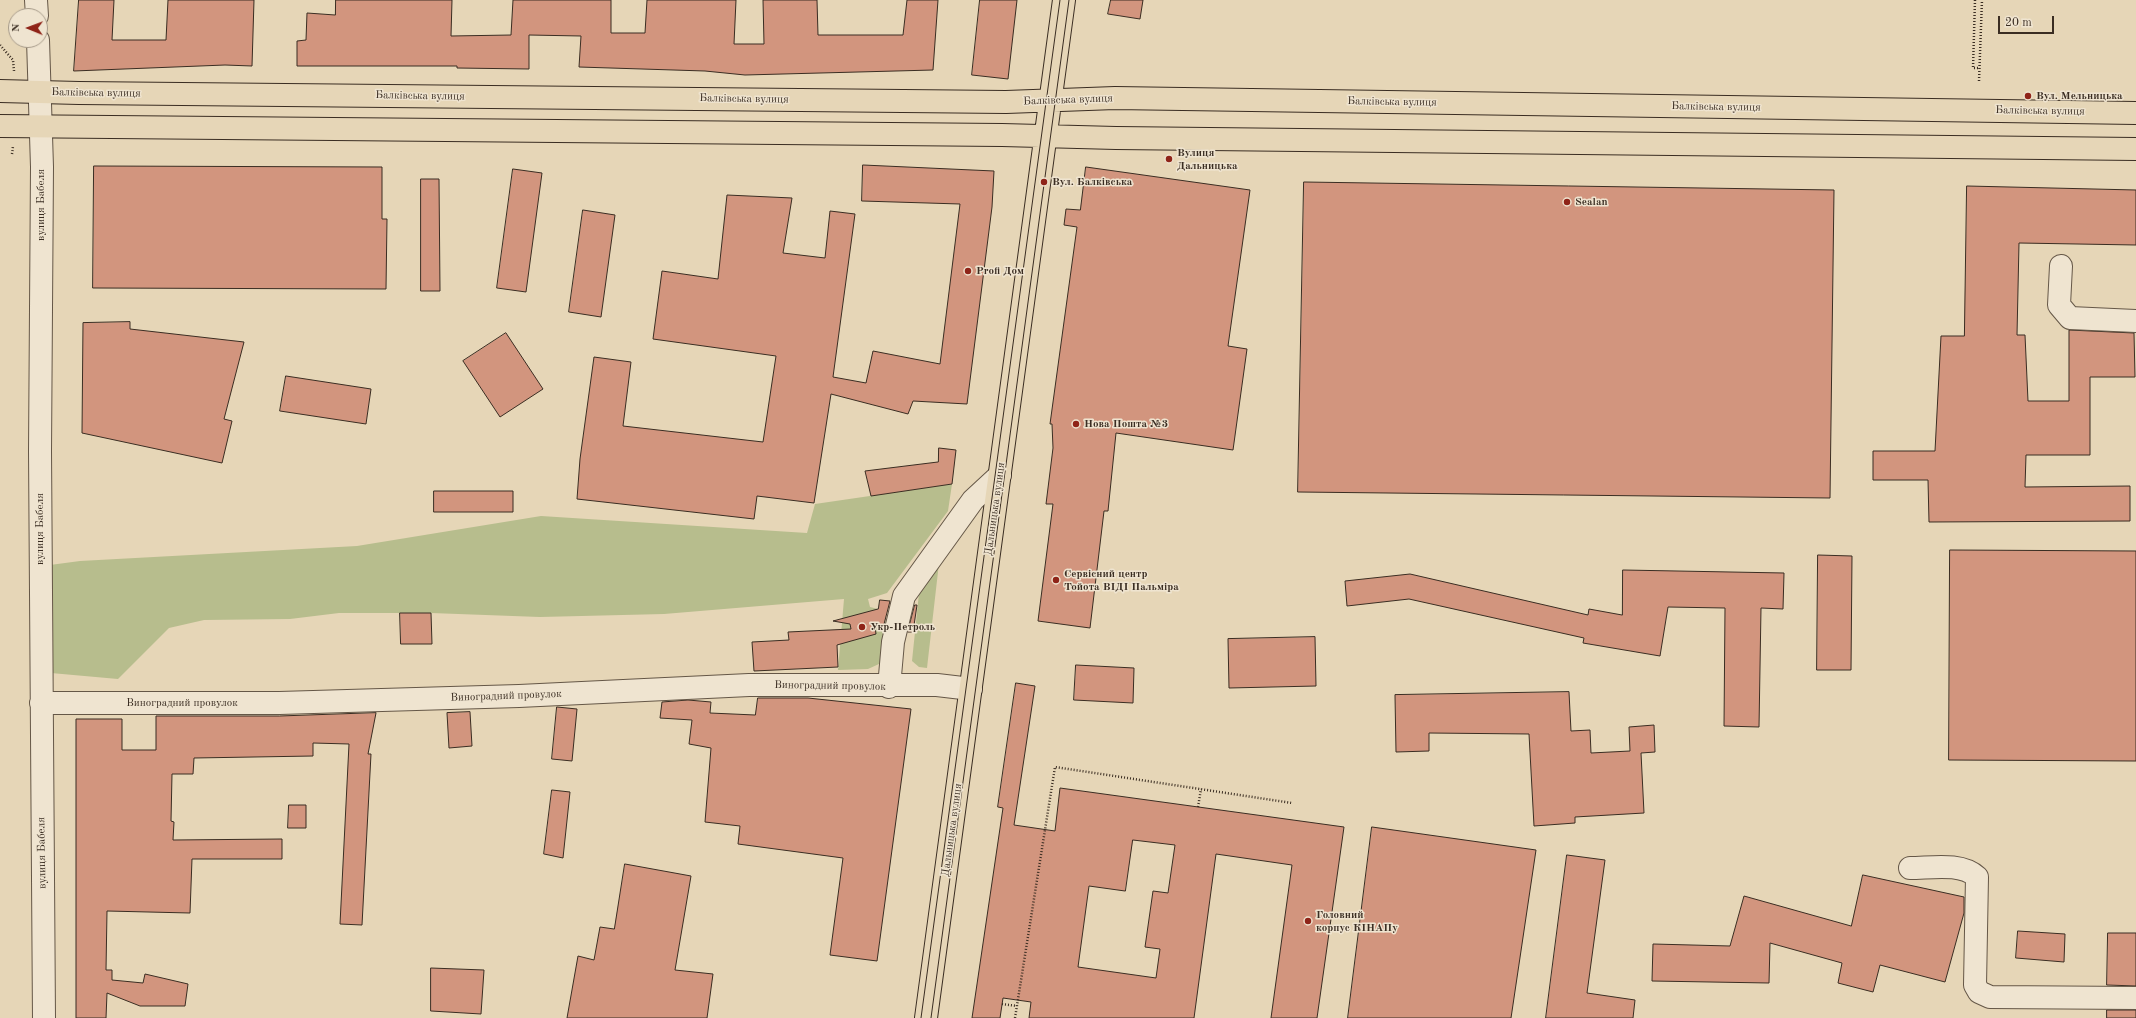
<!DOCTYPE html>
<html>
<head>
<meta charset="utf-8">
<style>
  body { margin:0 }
  #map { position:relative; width:2136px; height:1018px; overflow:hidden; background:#e6d6b7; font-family:"Old Standard TT",serif }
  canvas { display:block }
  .north { position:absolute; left:8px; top:8px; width:40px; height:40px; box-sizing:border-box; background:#efe4d0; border:1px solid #a79b8a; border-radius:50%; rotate:271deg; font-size:11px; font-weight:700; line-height:16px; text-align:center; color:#3a2d22 }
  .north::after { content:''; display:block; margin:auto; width:14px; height:18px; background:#8f2418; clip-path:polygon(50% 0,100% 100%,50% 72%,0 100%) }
  .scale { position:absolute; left:1998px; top:16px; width:56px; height:18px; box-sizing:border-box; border:2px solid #3a2d22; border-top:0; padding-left:5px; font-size:12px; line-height:14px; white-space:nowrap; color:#3a2d22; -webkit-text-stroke:3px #efe4d0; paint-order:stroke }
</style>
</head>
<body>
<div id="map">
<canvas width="2136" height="1018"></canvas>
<div class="north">N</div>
<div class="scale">20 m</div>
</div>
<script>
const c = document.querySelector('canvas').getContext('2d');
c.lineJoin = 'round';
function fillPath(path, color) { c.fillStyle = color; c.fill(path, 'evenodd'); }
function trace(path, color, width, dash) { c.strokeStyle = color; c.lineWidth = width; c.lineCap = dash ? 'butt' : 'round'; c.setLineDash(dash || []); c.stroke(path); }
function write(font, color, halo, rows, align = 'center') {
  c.font = font + ' "Old Standard TT",serif'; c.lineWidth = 3; c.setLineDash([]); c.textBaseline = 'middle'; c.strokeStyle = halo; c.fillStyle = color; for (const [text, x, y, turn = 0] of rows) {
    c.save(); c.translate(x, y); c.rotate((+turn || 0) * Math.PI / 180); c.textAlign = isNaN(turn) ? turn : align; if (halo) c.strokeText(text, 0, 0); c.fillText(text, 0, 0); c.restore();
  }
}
fillPath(new Path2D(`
  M 952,484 L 948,511 L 887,593 L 868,599 L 870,607 L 886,611 L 884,651 L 879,664 L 868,669 L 838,670 L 844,599 L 664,614 L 540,617 L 431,613 L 339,613 L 290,619 L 204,620 L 169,628 L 118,679 L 51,673 L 50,565 L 80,561 L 357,546 L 541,516 L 807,533 L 815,504 Z
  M 939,563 L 927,668 L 919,667 L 912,661 L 919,593 Z`), '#b7bd8d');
const building = new Path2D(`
  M 79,0 L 114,0 L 112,40 L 166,40 L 168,0 L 254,0 L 252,66 L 225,65 L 74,71 Z
  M 336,0 L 452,0 L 451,36 L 511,35 L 513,0 L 611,0 L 611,33 L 645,33 L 647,0 L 736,0 L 734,44 L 764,44 L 763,0 L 817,0 L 818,35 L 903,35 L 907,0 L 938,0 L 933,70 L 745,75 L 705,71 L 579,67 L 581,36 L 529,35 L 529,69 L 457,68 L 457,66 L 297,66 L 297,41 L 306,40 L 307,13 L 335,15 Z
  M 980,0 L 1017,0 L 1008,79 L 972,75 Z
  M 1111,0 L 1143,0 L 1140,19 L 1108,14 Z
  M 863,165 L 994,171 L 992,207 L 967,404 L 913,401 L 908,414 L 831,394 L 814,503 L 757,496 L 754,519 L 577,499 L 580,459 L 594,357 L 631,362 L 623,426 L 763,442 L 776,356 L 653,339 L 662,271 L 718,279 L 727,195 L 792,198 L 783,253 L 825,258 L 830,211 L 855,214 L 833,377 L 866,383 L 873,351 L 940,364 L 960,204 L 862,201 Z
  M 94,166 L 382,167 L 382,219 L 387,219 L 386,289 L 93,288 Z
  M 1086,167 L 1250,190 L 1228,346 L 1247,349 L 1233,450 L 1116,433 L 1108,511 L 1104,511 L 1090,628 L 1038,621 L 1053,504 L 1046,504 L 1053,448 L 1052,424 L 1050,424 L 1077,227 L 1064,225 L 1066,209 L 1080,210 Z
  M 513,169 L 542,173 L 526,292 L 497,288 Z
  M 421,179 L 439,179 L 440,291 L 421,291 Z
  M 1304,182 L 1834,190 L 1830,498 L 1298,492 Z
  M 1967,186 L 2136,190 L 2136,245 L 2019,243 L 2017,335 L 2025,335 L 2028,401 L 2069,401 L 2069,330 L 2134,333 L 2135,377 L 2090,377 L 2090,455 L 2026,455 L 2025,487 L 2130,486 L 2130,521 L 1929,522 L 1928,480 L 1873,480 L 1873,451 L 1935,451 L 1941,336 L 1964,336 Z
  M 583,210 L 615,215 L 601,317 L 569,312 Z
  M 130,322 L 130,329 L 244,342 L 224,419 L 232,421 L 222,463 L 82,433 L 83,323 Z
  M 506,333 L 543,389 L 500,417 L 463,361 Z
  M 286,376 L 371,389 L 366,424 L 280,411 Z
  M 939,448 L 956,450 L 952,484 L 871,496 L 865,471 L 938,462 Z
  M 434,491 L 513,491 L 513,512 L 434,512 Z
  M 1950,550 L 2136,551 L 2136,761 L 1949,760 Z
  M 1818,555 L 1852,556 L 1851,670 L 1817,670 Z
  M 1623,570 L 1784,573 L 1783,609 L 1761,608 L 1759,727 L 1724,726 L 1725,608 L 1668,607 L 1660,656 L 1583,643 L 1584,638 L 1409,599 L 1347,606 L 1345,581 L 1410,574 L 1588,615 L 1589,609 L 1622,615 Z
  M 880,600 L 890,601 L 883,628 L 873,627 L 875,627 L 876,634 L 837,645 L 838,667 L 754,671 L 752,642 L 789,640 L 788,632 L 851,629 L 850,624 L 833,621 L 878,609 Z
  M 915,605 L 917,605 L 913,632 L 908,632 Z
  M 400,613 L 431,613 L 432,644 L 401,644 Z
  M 1315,637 L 1316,686 L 1229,688 L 1228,639 Z
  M 1076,665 L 1134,668 L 1133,703 L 1074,700 Z
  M 1016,683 L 1035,686 L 1014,825 L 1055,831 L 1060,788 L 1344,827 L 1317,1018 L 1271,1018 L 1292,865 L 1216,854 L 1194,1018 L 1029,1018 L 1031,1002 L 1003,998 L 1000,1018 L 972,1018 L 1003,808 L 998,807 ZM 1133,840 L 1175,845 L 1168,893 L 1153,891 L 1145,947 L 1160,949 L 1156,978 L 1078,967 L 1089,886 L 1125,891 Z
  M 1569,692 L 1571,731 L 1590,730 L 1591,753 L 1630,751 L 1629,727 L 1654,725 L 1655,752 L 1641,753 L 1644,813 L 1575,817 L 1575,823 L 1534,826 L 1529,734 L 1429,733 L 1429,751 L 1396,752 L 1395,695 Z
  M 758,698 L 808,698 L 911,709 L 877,961 L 830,955 L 843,858 L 738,844 L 740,826 L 705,822 L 711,748 L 689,744 L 692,720 L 660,718 L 662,702 L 688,700 L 711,702 L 710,713 L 755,715 Z
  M 557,707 L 577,709 L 572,761 L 552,759 Z
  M 470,712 L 472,746 L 449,748 L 447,713 Z
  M 376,713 L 368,754 L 371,754 L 362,925 L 340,924 L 349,744 L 313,743 L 313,756 L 194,758 L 193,774 L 172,774 L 171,821 L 174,822 L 173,840 L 282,839 L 282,859 L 192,859 L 190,913 L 107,911 L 106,970 L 112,970 L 112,980 L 143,983 L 145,974 L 188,984 L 185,1006 L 140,1006 L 107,993 L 106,1018 L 76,1018 L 76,719 L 122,719 L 122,750 L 156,750 L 156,716 L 279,716 Z
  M 552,790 L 570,792 L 563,858 L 544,854 Z
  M 289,805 L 306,805 L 306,828 L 288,828 Z
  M 1372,827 L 1536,850 L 1511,1018 L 1348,1018 Z
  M 1567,855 L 1605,860 L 1587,993 L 1635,1000 L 1633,1018 L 1546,1018 Z
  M 625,864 L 691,876 L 675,970 L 713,974 L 707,1018 L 567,1018 L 578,956 L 594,960 L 600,927 L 614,929 Z
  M 1863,875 L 1964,897 L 1964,913 L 1945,982 L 1880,965 L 1873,992 L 1838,983 L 1842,963 L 1770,943 L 1769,983 L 1652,981 L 1653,944 L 1730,946 L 1744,896 L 1851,926 Z
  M 2018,931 L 2065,934 L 2064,962 L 2016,958 Z
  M 2108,933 L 2136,933 L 2136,986 L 2107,985 Z
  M 431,968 L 484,970 L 481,1014 L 431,1011 Z
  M 2107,1010 L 2136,1010 L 2136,1018 L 2107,1018 Z`);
fillPath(building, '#d2957e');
trace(building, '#3a2d22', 1);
const minor = new Path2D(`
  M 36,0 L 37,16
  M 38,40 L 42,167 L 40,451 L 44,1018
  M 2061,266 L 2059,305 L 2070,318 L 2136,321
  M 889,687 L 893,642 L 904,596 L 973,500 L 1000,475
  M 41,703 L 279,703 L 519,696 L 749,685 L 937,685 L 971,689
  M 1910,868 C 1931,868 1961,862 1977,877 L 1975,985 L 1979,992 L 1990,997 L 2136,998`);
const major = new Path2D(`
  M 0,91 L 79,93 L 1006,102 L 1115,98 L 2136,113
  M 0,126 L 1002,135 L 1116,138 L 2136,149
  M 926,1018 L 1064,0`);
trace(minor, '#655747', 24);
trace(major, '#3a2d22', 24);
trace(new Path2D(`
  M 1975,0 L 1973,68 L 1980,68
  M 0,45 L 13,60 L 14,71
  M 1979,81 L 1982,0
  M 12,154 L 13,146
  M 1198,807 L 1201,789
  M 1002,1004 L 1017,1006
  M 1015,1018 L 1055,767 L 1292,803`), '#3a2d22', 2.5, [1, 2]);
trace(minor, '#efe4d0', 22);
trace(major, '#e6d6b7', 22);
trace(new Path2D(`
  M 921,1018 L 1060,0
  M 931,1018 L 1069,0`), '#3a2d22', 1);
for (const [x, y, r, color] of [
  [2028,96,4,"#8f2418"],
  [1169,159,4,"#8f2418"],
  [1044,182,4,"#8f2418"],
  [1567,202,4,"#8f2418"],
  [968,271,4,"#8f2418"],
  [1076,424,4,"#8f2418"],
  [1056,580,4,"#8f2418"],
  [862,627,4,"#8f2418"],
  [1308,921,4,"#8f2418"]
]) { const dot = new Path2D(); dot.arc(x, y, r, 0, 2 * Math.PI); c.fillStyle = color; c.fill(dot); trace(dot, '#efe4d0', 1.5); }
write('11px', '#3a2d22', '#efe4d0', [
  ["Балківська вулиця",96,93,1],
  ["Балківська вулиця",420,96,1],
  ["Балківська вулиця",744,99,1],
  ["Балківська вулиця",1068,100,-2],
  ["Балківська вулиця",1392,102,1],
  ["Балківська вулиця",1716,107,1],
  ["Балківська вулиця",2040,111,1],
  ["вулиця Бабеля",41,205,-90],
  ["Дальницька вулиця",995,509,-82],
  ["вулиця Бабеля",40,529,-90],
  ["Виноградний провулок",830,686,1],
  ["Виноградний провулок",506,696,-2],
  ["Виноградний провулок",182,703],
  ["Дальницька вулиця",952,830,-82],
  ["вулиця Бабеля",42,853,-91]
]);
write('bold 11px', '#3a2d22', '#efe4d0', [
  ["Вул. Мельницька",2036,96],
  ["Вулиця",1177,153],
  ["Дальницька",1177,166],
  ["Вул. Балківська",1052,182],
  ["Sealan",1575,202],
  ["Profi Дом",976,271],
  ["Нова Пошта №3",1084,424],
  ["Сервісний центр",1064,574],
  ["Тойота ВІДІ Пальміра",1064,587],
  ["Укр-Петроль",870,627],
  ["Головний",1316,915],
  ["корпус КІНАПу",1316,928]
], 'left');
</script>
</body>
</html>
